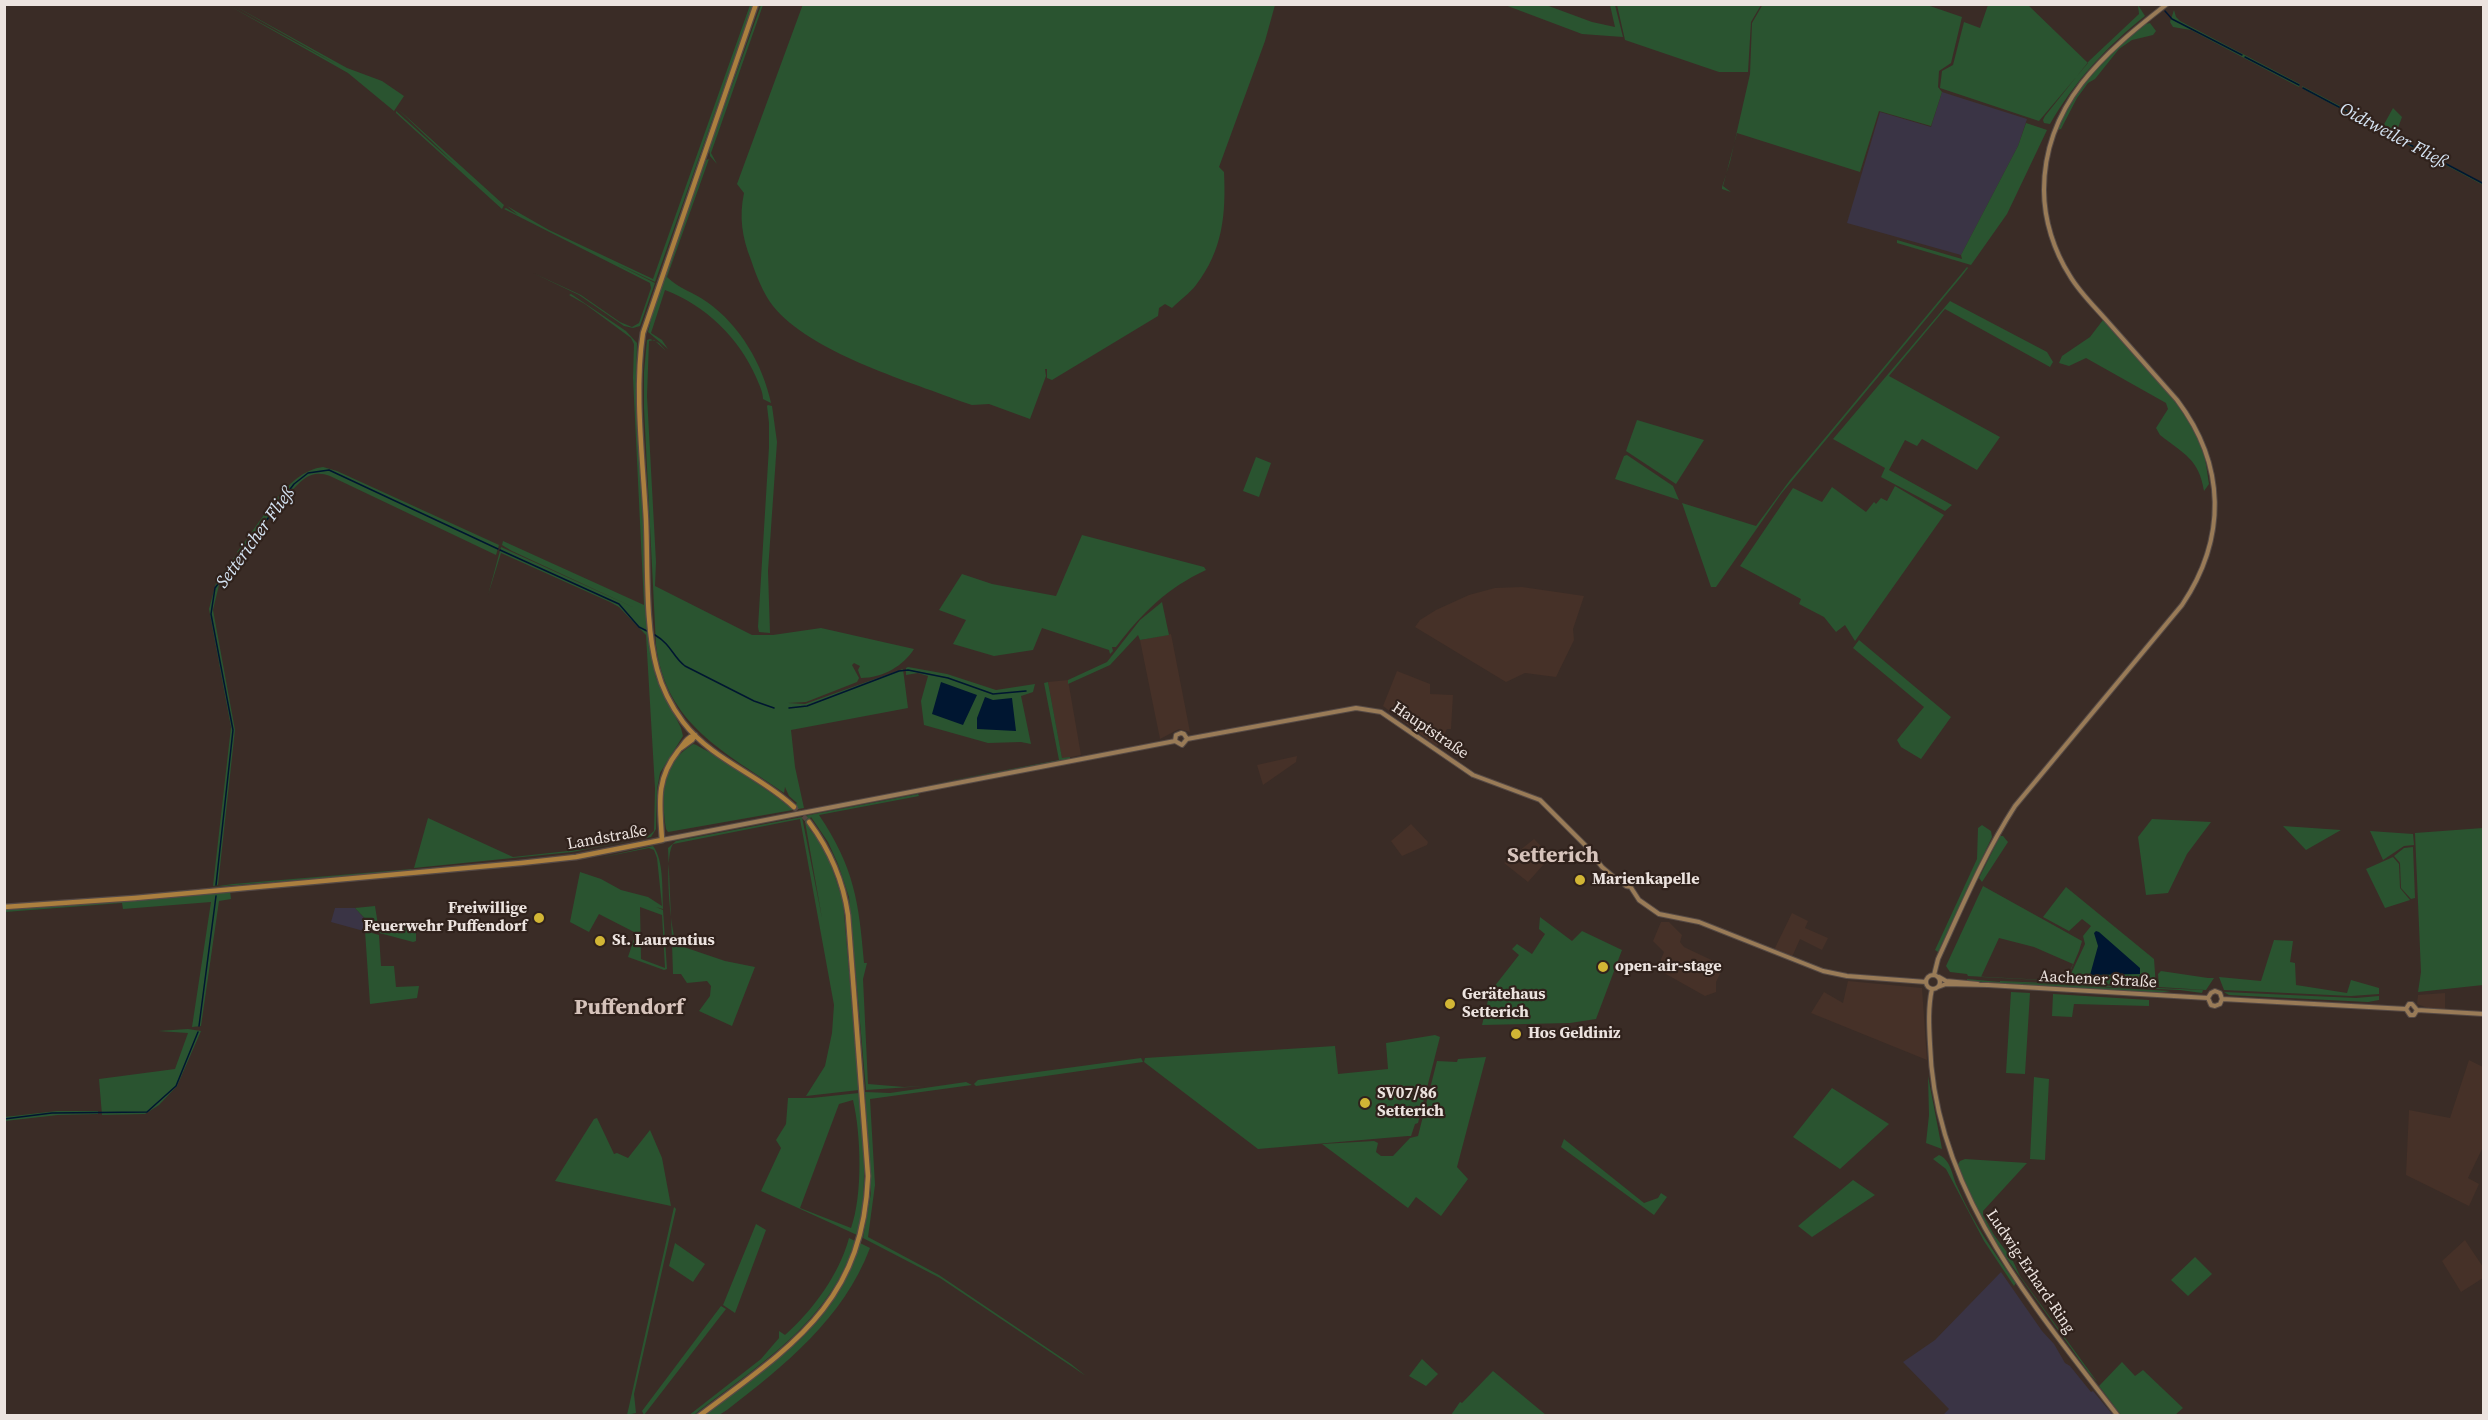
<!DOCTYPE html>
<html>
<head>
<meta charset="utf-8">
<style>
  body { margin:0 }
  #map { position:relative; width:2488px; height:1420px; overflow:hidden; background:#3a2c26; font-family:"Source Serif 4",serif }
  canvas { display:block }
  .frame { position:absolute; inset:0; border:6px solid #ece3df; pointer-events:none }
</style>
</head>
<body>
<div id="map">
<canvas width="2488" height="1420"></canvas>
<div class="frame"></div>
</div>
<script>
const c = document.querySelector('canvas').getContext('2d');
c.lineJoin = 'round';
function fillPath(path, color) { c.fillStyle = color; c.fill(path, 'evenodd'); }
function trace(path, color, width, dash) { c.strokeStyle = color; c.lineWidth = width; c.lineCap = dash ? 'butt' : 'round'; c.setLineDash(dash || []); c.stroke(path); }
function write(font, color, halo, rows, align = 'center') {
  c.font = font + ' "Source Serif 4",serif'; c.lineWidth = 4.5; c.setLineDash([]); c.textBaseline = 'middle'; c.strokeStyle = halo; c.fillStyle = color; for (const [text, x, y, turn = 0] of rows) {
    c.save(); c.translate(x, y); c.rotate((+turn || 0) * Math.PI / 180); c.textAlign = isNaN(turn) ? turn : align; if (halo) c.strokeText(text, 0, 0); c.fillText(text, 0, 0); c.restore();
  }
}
fillPath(new Path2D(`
  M 1522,587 L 1584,596 L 1573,629 L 1574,640 L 1556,677 L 1525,673 L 1506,682 L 1415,627 L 1420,620 L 1436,610 L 1469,595 L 1495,588 Z
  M 1171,634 L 1190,732 L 1179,729 L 1160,739 L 1140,640 Z
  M 1397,671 L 1430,684 L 1430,694 L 1453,695 L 1451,729 L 1447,729 L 1437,747 L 1383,706 Z
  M 1068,680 L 1081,755 L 1062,759 L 1048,682 Z
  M 1297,756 L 1296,762 L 1263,785 L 1257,765 Z
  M 1411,824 L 1428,842 L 1427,845 L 1402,856 L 1391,841 Z
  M 1534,839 L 1541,846 L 1534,855 L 1544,864 L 1528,882 L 1504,863 Z
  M 1792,913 L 1808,921 L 1805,928 L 1828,938 L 1822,950 L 1800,939 L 1792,957 L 1774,950 Z
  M 1661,922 L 1669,922 L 1682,935 L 1680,942 L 1684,947 L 1724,966 L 1716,982 L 1716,992 L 1705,996 L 1657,969 L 1664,952 L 1653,941 Z
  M 1848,981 L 1922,988 L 1927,1060 L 1811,1013 L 1824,992 L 1843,1003 Z
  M 2445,993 L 2445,1009 L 2428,1008 L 2417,1004 L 2418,995 Z
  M 2469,1060 L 2483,1067 L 2483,1150 L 2482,1149 L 2468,1178 L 2479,1184 L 2469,1206 L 2406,1175 L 2409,1110 L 2450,1118 Z
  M 2465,1240 L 2483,1267 L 2483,1278 L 2461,1292 L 2442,1261 Z`), '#463128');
fillPath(new Path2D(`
  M 1942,92 L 2027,119 L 2018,146 L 1961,255 L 1847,223 L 1880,112 L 1931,127 Z
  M 335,908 L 355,908 L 373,928 L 371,933 L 331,922 Z
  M 2001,1272 L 2042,1331 L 2054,1344 L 2065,1363 L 2070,1366 L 2091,1392 L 2093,1391 L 2113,1415 L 1943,1415 L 1949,1409 L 1903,1362 L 1935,1340 Z`), '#3a3445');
fillPath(new Path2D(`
  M 803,4 L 1275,5 L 1265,41 L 1219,167 L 1224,172 C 1226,214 1223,250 1196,285 C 1190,293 1180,300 1172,308 L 1165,304 L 1159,308 L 1158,316 L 1052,380 L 1047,378 L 1047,369 L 1045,369 L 1046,376 L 1030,419 L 989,404 L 972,405 L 960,401 C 905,380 810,352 773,306 C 763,293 756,275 751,260 C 742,237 739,217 744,193 L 737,184 Z
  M 1763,4 L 1927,5 L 1962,17 L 1951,63 L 1939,71 L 1938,87 L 1942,92 L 1931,126 L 1879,111 L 1860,172 L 1737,133 L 1723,186 L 1731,192 L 1722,189 L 1722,187 L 1730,162 L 1750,74 L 1752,23 Z
  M 228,5 L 336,64 L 233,5 L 347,68 L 382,81 L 404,96 L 394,111 L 348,73 Z
  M 750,5 L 753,5 L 655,282 L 617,264 L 655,283 L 640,326 L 633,328 L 624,326 L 579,295 L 533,273 L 581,295 L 620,322 L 632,327 L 639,323 L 651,288 L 650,283 L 504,209 L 506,208 L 518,215 L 507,206 L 549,230 L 653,279 Z
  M 761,5 L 763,5 L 711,153 L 717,164 L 710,156 L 709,149 Z
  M 1505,5 L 1546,5 L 1592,22 L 1615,27 L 1610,5 L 1615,5 L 1623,37 L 1582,34 Z
  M 1617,5 L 1761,5 L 1751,22 L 1748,72 L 1719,72 L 1625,40 Z
  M 1988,5 L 2028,5 L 2088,63 L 2039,121 L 1940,88 L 1942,71 L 1953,65 L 1964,22 L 1980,28 Z
  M 2138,5 L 2145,16 C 2106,47 2075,81 2050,124 L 2044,123 L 2043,120 L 2045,116 L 2089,61 L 2139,14 Z
  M 2174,10 L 2176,17 L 2180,21 L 2300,84 L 2299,87 L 2191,30 L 2173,27 L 2170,22 Z
  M 2150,23 L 2156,31 L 2153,35 L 2132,40 L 2119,49 L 2095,79 L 2088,83 L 2077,98 L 2061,129 L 2057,130 C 2072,95 2096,68 2124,41 C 2131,35 2141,24 2150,23 Z
  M 2302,86 L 2382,128 L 2393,108 L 2402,117 L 2395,136 L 2483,183 L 2483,185 L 2303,89 Z
  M 398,109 L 504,205 L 502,209 L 396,113 L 396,111 L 455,164 Z
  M 2026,123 L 2047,130 L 2007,214 L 1971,265 L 1897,243 L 1897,240 L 1962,259 L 1961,255 L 2018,146 Z
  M 709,159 L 667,277 C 679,289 693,292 707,302 C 740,325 763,365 771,403 L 763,399 C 763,392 759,384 756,377 C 739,338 705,305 665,290 L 651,333 L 662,340 L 668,349 L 648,332 L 656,300 L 706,160 Z
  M 1967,267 L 1968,268 L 1961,277 L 1781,494 L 1716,587 L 1711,587 L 1682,503 L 1756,526 L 1790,480 Z
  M 571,294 L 626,331 L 637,343 L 636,383 L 649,645 L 656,678 L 681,728 L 683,736 L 660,773 L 657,789 L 656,829 L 651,837 L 572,852 L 414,868 L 428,818 L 513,857 L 586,849 L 646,838 L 654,831 L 655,788 L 646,635 L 619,607 L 610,602 L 501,553 L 488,595 L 501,547 L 637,609 L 512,551 L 502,545 L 503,541 L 644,605 L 633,378 L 634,344 L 631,338 L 585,304 L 569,295 Z
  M 1950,301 L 2047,352 L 2053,362 L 2050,367 L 1945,309 L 1889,376 L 2000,437 L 1977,470 L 1922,439 L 1917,446 L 1905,440 L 1889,470 L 1952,505 L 1945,511 L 1881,477 L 1885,468 L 1833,439 Z
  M 2103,320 C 2135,357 2184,401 2202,448 C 2206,459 2207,472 2209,484 L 2204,491 C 2199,459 2184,454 2160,435 L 2156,428 L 2168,409 L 2166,403 L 2086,358 L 2069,366 L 2059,363 L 2062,356 L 2090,337 Z
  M 650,339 L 659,343 L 666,351 L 654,340 L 649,341 L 647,396 L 656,562 L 655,586 L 752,635 L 773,635 L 821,628 L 914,649 C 903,666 883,678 861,678 L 858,670 L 860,666 L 854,663 L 852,665 L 859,678 L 857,682 L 806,702 L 788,703 L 805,704 L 903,669 L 908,708 L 791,730 L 795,767 L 804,808 L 668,832 L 666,829 C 661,795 661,764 693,744 C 700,744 782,799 791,808 L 797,803 L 789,796 L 785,787 L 784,793 C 724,751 666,725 656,645 L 644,408 L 644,372 L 647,340 Z
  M 768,405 L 772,406 L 777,442 L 768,571 L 770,633 L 759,632 L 758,627 L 769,447 L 769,423 L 767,406 Z
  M 1637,420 L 1704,440 L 1676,484 L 1626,451 Z
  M 1627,455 L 1673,486 L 1679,500 L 1615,479 L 1624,456 Z
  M 1256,457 L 1271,463 L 1259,497 L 1243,491 Z
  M 323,467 L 337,471 L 499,545 L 496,555 L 330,476 C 321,473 315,473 307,477 C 290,487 254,538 243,556 L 237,552 C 259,526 286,471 323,467 Z
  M 1895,486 L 1944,515 L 1855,641 L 1845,625 L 1836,632 L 1824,617 L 1799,604 L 1801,599 L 1740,566 L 1793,488 L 1822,502 L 1832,487 L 1866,512 L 1874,502 L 1876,504 L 1881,498 L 1887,501 Z
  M 1082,535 L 1204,567 L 1206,570 C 1167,588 1142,613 1116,647 L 1112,647 L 1113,651 L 1110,654 L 1109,650 L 1042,628 L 1033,650 L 994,656 L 953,644 L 966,620 L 939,610 L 962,574 L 992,584 L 1056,596 Z
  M 236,555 L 240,558 L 219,585 L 213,610 L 235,730 L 218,885 L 213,886 L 231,727 L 209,609 L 216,583 Z
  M 1162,602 L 1169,635 L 1140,640 L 1138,635 L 1110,665 L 1068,684 L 1068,680 L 1107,662 L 1140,620 Z
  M 1859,640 L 1951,717 L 1921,759 L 1901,747 L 1897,740 L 1924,707 L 1853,648 Z
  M 908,667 L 947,674 L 996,690 L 1035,684 L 1033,692 L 1021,696 L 1031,744 L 1021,742 L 988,743 L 924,725 L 921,701 L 928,676 L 918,673 L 906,675 L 906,668 Z
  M 1048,682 L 1062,758 L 1070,757 L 1070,759 L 922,786 L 1059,760 L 1044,683 Z
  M 918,794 L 919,796 L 819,815 C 854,867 859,902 864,963 L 867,963 L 863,979 L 868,1084 L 904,1087 L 925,1086 L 866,1090 L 849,897 L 838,864 L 828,842 L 811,817 L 808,822 L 810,830 L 819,840 L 830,862 L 843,901 L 859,1090 L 806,1096 L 825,1066 L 832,1033 L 834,1005 L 800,819 L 673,844 C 664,857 670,926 676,942 L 672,941 L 668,848 L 676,841 L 802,817 L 822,918 L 804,816 Z
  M 2152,819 L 2211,822 L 2187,854 L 2168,893 L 2146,895 L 2138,837 Z
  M 1982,825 L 1991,831 L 1992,837 L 1938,952 L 1935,950 L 1977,859 L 1978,828 Z
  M 2283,826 L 2341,830 L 2306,850 Z
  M 2483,828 L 2483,985 L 2418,992 L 2421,972 L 2415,833 Z
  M 2370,831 L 2413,834 L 2414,845 L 2404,846 L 2383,860 Z
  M 2000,836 L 2003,836 L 2008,842 L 1982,882 L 1979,878 Z
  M 653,846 C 664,860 662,890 663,909 L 656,907 L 663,910 L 667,969 L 664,970 L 628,957 L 636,933 L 599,914 L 589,932 L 570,922 L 580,872 L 601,879 L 621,890 L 648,897 L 662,906 L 657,858 L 654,850 L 649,848 L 599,858 ZM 640,907 L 662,915 L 665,968 L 641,959 Z
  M 2413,847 L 2415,898 L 2411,899 L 2401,888 L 2400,863 L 2394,856 L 2404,848 Z
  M 2393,857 L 2399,864 L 2400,888 L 2410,900 L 2385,908 L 2366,869 Z
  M 412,869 L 410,871 L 212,887 L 233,884 Z
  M 1983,886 L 2082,941 L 2079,951 L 2066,981 L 1968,976 L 1967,974 L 1950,972 L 1946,966 ZM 1999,938 L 2034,947 L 2073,964 L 2067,977 L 2062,981 L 1981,977 Z
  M 2066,887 L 2154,959 L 2156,987 L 2070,982 L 2069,978 L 2085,944 L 2083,936 L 2091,926 L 2082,919 L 2069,931 L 2043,917 Z
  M 230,891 L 231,899 L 219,901 L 201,1026 L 192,1027 L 211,902 L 123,909 L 122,903 L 5,912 L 5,909 Z
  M 375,906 L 378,925 L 416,927 L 416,941 L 413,942 L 372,931 L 373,927 L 355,908 Z
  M 1540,917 L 1572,941 L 1582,931 L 1622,950 L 1596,1019 L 1570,1023 L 1482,1025 L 1490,992 L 1519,955 L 1512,949 L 1517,944 L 1532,954 L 1545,934 L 1539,929 Z
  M 365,931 L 379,935 L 381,966 L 394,966 L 396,987 L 419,986 L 417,998 L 370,1004 Z
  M 2274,940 L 2293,941 L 2290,962 L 2295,963 L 2296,985 L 2347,993 L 2351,980 L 2379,988 L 2379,994 L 2351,996 L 2224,990 L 2219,977 L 2261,981 Z
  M 672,943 L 725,961 L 755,967 L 732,1026 L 699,1011 L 710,996 L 711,986 L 707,981 L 687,983 L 681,974 L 673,974 Z
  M 2161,971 L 2208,978 L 2214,978 L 2206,990 L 2159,987 L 2158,974 Z
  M 1967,979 L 2000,982 L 2000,981 L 2203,990 L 2202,993 L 2180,990 L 2003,982 L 2171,991 L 2158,993 L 1967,981 Z
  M 2011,992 L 2030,993 L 2025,1074 L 2006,1073 Z
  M 2224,992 L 2356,998 L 2379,996 L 2379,1000 L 2368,1002 L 2229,995 Z
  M 2053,994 L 2149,1000 L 2149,1006 L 2074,1004 L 2072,1017 L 2052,1016 Z
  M 188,1029 L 201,1031 L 177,1086 L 159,1105 L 145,1114 L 102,1115 L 99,1079 L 175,1069 L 188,1033 L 158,1031 Z
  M 1435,1035 L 1440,1037 L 1418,1123 L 1415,1124 L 1411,1136 L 1408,1136 L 1258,1149 L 1144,1062 L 1145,1058 L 1335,1046 L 1338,1074 L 1388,1069 L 1386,1043 Z
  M 1486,1057 L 1457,1167 L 1468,1179 L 1441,1216 L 1416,1197 L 1408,1208 L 1322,1144 L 1374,1141 L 1378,1143 L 1376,1152 L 1381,1156 L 1393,1156 L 1410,1138 L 1418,1136 L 1437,1061 L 1457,1062 L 1458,1059 Z
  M 1141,1058 L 1143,1062 L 976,1086 L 974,1084 L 978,1080 Z
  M 1928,1076 L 1942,1149 L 1926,1143 L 1929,1115 Z
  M 2034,1077 L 2049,1079 L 2045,1160 L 2030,1159 Z
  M 966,1082 L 972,1085 L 870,1099 L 875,1185 L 868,1237 L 939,1275 L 1071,1364 L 1086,1376 L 940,1278 L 863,1238 L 871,1193 L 865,1092 L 890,1093 Z
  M 1832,1088 L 1889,1124 L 1840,1169 L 1793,1137 Z
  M 859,1093 C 863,1141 869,1188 857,1235 L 761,1191 L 781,1148 L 776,1140 L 786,1124 L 788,1098 L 812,1098 ZM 853,1100 C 861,1134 863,1195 851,1228 L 800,1208 L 839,1104 Z
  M 57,1111 L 98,1111 L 98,1114 L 58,1115 L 5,1121 L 5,1117 Z
  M 597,1118 L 614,1154 L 617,1153 L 628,1158 L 650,1130 L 662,1158 L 671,1206 L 555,1181 L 594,1119 Z
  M 1564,1139 L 1644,1203 L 1658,1198 L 1661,1193 L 1667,1197 L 1654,1215 L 1561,1147 Z
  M 1939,1155 C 1951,1160 1952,1175 1957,1186 C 1972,1221 1994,1253 2016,1283 L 2014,1286 L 1984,1241 L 1946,1169 L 1933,1159 Z
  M 1965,1159 L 2027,1163 L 1983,1211 L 1983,1215 L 1994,1235 L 2012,1259 L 2020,1276 L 2098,1383 L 2089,1373 L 1995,1242 L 1975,1206 L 1957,1166 L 1960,1161 Z
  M 1853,1180 L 1875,1195 L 1812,1237 L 1798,1226 Z
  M 674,1207 L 676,1209 L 634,1394 L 636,1413 L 627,1415 Z
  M 756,1224 L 766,1230 L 735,1313 L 723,1305 Z
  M 849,1238 L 855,1241 C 830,1323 758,1365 694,1415 L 688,1416 L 761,1359 L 779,1338 L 779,1331 L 785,1335 C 813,1310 839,1275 849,1238 Z
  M 675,1243 L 705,1264 L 693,1282 L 669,1266 Z
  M 860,1243 L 870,1248 C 843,1319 785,1365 727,1410 L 719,1415 L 705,1415 C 769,1366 837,1326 860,1243 Z
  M 2195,1257 L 2212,1274 L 2188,1296 L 2171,1280 Z
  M 721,1306 L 726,1309 L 644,1415 L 642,1411 Z
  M 1422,1359 L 1438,1374 L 1426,1386 L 1409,1376 Z
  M 2122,1362 L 2135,1376 L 2143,1370 L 2183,1408 L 2175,1415 L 2121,1415 L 2099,1386 Z
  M 1493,1371 L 1546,1415 L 1451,1415 L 1460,1402 L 1462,1403 Z`), '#2a5430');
fillPath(new Path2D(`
  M 941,682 L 977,695 L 963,725 L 932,714 Z
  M 985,697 L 993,700 L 1012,698 L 1016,731 L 977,729 L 977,718 Z
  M 2096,931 L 2099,932 L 2140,968 L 2140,974 L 2090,975 L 2098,946 L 2094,933 Z`), '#001631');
trace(new Path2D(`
  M 2165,11 L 2172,19 L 2242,55
  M 2245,57 L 2299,85
  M 2303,88 L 2484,184
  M 500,550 L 619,604 L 639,627 L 647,631
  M 655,635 C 672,645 672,656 685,666 L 754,701 L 774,708
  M 789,708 L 807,706 L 899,671 L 908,670 L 948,678 L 993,694 L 1026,691
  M 216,885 L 233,730 L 211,614 L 215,588 L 294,484 L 308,473 L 329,470 L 498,549
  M 199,1026 L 216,896
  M 4,1119 L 52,1113 L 147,1112 L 176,1086 L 198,1032`), '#001631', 1.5);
trace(new Path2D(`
  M 794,807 L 809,822`), '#554742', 4.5, [4.5, 2]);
const secondary = new Path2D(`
  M 1187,739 L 1356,708 L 1381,712 L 1473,775 L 1540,800 L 1585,845 L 1602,867 L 1615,878 L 1623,881
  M 1175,741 L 1176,735 L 1181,733 L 1184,734 L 1187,739
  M 662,840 L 1175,741 L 1182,745 L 1187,739
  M1623.5 882a4.5 4.5 0 1 1 9 0a4.5 4.5 0 1 1-9 0Z
  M 1630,886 L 1639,900 L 1659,914 L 1699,922 L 1823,971 L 1847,976 L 1926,982
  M1926 982a7 7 0 1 1 14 0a7 7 0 1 1-14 0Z
  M 1934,975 L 1938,959 C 1962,907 1984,854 2015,806 L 2182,605 C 2227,538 2226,465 2177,400 C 2154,374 2131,348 2108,322 C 2095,307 2080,293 2070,276 C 2054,251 2044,220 2044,190 C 2044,104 2104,53 2167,4
  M 1939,977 L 1946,981 L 1978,984
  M 1938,987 L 1946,984 L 1988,985 L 2208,998
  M 1932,989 C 1928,1007 1929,1026 1930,1044 C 1934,1190 2033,1305 2118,1416
  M 2208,998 L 2211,1005 L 2215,1006 L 2220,1004 L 2222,999
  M 2208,998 L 2211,993 L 2215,991 L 2220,993 L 2222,999
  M 2222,999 L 2406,1009
  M 2406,1009 L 2409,1004 L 2412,1004 L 2417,1010
  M 2406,1009 L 2410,1015 L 2414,1015 L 2417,1010
  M 2417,1010 L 2484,1014`);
const primary = new Path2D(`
  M 756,4 L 643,333 C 634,390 643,462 646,520 C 648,565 645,625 657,669 C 662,688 671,706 683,722 C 712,760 760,775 794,807
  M 681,748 L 692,740 L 695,735
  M 4,907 L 135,898 L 521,863 L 576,857 L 662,840 C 660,805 655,780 678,751 C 684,744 686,738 695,735
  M 699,1416 C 792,1346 863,1303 868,1176 L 848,915 C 843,880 830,850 809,822`);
trace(secondary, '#564a45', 6);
trace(primary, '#564a45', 7);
trace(secondary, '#997b57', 4);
trace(primary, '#ab7f3f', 4.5);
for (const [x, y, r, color] of [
  [1580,880,6,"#d2b635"],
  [539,918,6,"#d2b635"],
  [600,941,6,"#d2b635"],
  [1603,967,6,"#d2b635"],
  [1450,1004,6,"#d2b635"],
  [1516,1034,6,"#d2b635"],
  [1365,1103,6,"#d2b635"]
]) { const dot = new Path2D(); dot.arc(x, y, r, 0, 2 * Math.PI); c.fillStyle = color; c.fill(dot); trace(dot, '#30221c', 2); }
write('16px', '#ece3df', '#30221c', [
  ["Hauptstraße",1430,731,34],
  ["Landstraße",607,838,-10],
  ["Aachener Straße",2098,980,3],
  ["Ludwig-Erhard-Ring",2030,1272,56]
]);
write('bold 16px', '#ece3df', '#30221c', [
  ["Marienkapelle",1592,880],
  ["Freiwillige",527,909,"right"],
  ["Feuerwehr Puffendorf",527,927,"right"],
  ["St. Laurentius",612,941],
  ["open-air-stage",1615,967],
  ["Gerätehaus",1462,995],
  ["Setterich",1462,1013],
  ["Hos Geldiniz",1528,1034],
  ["SV07/86",1377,1094],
  ["Setterich",1377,1112]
], 'left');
write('italic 18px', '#d6e5f5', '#30221c', [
  ["Oidtweiler Fließ",2393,136,28],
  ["Settericher Fließ",256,538,-54]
]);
write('bold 22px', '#d6c3bb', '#30221c', [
  ["Setterich",1553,856],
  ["Puffendorf",629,1008]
]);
</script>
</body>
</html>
